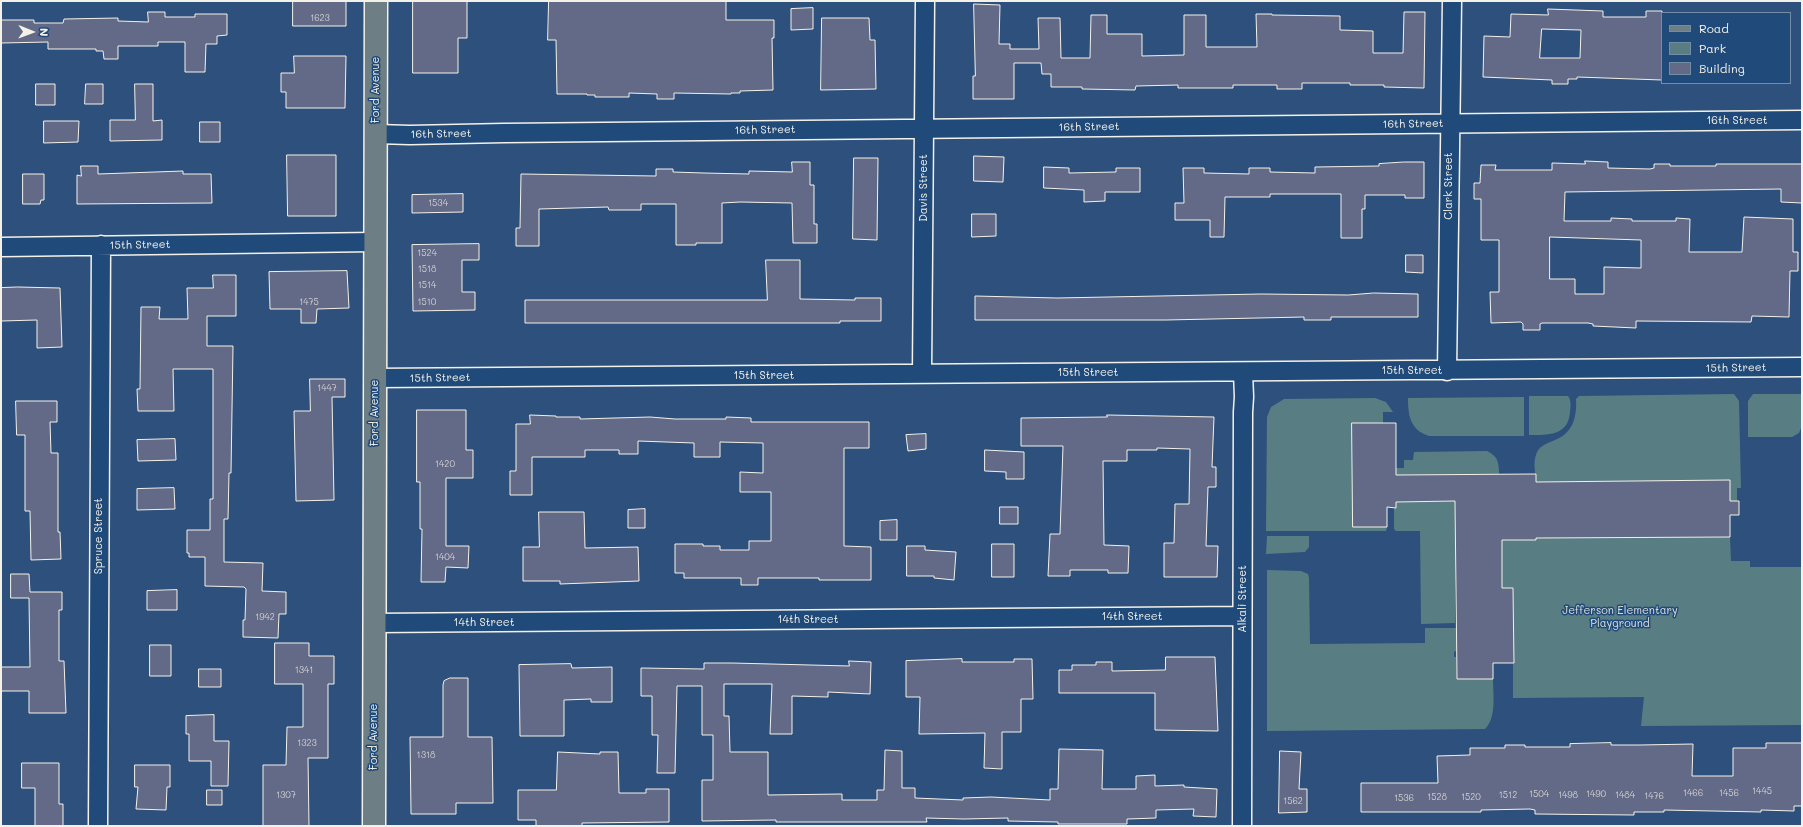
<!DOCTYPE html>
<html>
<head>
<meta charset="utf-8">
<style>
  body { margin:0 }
  #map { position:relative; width:1803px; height:827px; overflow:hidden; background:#2d507d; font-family:Mali,sans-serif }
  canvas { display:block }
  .frame { position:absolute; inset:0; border:2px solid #f4f1e8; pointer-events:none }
  .legend { position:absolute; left:1661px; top:12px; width:130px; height:72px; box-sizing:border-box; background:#1f4a7a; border:1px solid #748da6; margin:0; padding:5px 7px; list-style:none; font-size:12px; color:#f4f1e8 }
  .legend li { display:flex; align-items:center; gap:8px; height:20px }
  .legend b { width:20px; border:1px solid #748da6 }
  .north { position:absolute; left:12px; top:12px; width:40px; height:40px; -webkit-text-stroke:3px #1f4a7a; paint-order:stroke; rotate:91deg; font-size:11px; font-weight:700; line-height:16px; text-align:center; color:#f4f1e8 }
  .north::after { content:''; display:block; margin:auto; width:14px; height:18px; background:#f4f1e8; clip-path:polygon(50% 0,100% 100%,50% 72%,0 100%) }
</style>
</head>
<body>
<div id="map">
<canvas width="1803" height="827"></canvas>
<div class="frame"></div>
<ul class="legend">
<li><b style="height:5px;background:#6d7e84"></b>Road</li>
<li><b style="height:11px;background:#587e84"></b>Park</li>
<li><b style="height:11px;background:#636a87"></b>Building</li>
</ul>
<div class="north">N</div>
</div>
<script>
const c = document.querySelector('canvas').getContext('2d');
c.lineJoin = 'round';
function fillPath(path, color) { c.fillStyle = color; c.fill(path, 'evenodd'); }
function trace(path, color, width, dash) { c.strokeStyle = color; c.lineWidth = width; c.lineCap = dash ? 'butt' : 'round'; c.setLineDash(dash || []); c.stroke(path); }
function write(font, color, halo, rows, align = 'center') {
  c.font = font + ' Mali,sans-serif'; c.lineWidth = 3; c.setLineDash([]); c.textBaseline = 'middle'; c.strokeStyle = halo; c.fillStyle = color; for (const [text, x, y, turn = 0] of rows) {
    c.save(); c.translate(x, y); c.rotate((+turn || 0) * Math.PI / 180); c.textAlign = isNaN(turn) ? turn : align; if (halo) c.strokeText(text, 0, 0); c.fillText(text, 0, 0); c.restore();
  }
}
fillPath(new Path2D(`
  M 1734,394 L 1739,401 L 1741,488 L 1737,488 L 1737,501 L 1730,501 L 1730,480 L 1536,482 C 1536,472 1532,464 1537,452 C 1541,445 1548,443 1555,440 C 1573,433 1577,417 1576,399 L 1579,396 Z
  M 1753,394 L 1801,394 L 1802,426 L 1799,433 L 1792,437 L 1748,437 L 1748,401 Z
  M 1529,396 L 1568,396 C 1571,400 1571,406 1570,411 C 1569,436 1548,435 1529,435 Z
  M 1524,397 L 1524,436 L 1429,436 C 1410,430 1408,415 1408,398 Z
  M 1375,398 L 1386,402 L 1393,412 L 1383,412 L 1383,423 L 1352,423 L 1353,527 L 1387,527 L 1386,531 L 1266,531 L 1267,417 L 1271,407 L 1284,399 Z
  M 1487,451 C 1498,456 1499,463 1499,474 L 1396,475 L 1396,468 L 1404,468 L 1404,460 L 1413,460 L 1414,452 Z
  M 1455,501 L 1455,623 L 1421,624 L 1420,531 L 1396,531 L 1394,529 L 1394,508 L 1396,502 Z
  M 1267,536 L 1309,536 L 1309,547 L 1305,552 L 1266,554 Z
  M 1730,537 L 1731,561 L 1750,561 L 1750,567 L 1802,567 L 1802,725 L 1641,726 L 1644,697 L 1513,698 L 1513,588 L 1502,588 L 1502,540 L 1536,540 L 1536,538 Z
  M 1267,570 L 1301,571 L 1308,574 L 1309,578 L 1310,644 L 1425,643 L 1425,628 L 1456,628 L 1456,651 L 1454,652 L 1454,657 L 1456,657 L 1457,679 L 1493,679 C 1493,694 1497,717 1485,729 L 1267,731 Z`), '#587e84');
const building = new Path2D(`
  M 293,1 L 346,1 L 346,26 L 293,26 Z
  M 413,1 L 467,1 L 467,38 L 458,38 L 458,73 L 413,73 Z
  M 549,1 L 726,1 L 726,20 L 774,20 L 774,38 L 772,38 L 773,90 L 740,91 L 740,93 L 731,93 L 731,94 L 674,93 L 674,99 L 657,99 L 657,94 L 629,93 L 629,97 L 595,97 L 595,95 L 587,95 L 587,94 L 557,94 L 556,40 L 548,40 Z
  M 974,4 L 1000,5 L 999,44 L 1010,44 L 1010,49 L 1039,49 L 1038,18 L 1060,18 L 1061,58 L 1090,58 L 1091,15 L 1107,15 L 1107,34 L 1142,34 L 1142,56 L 1184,55 L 1184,15 L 1206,15 L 1206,47 L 1257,47 L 1256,14 L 1272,14 L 1272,15 L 1340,16 L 1340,30 L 1373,31 L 1373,53 L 1403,53 L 1404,12 L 1425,12 L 1424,88 L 1384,87 L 1384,85 L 1350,85 L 1350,83 L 1302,83 L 1302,89 L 1277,89 L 1277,85 L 1233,85 L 1233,88 L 1178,88 L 1178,85 L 1136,86 L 1135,90 L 1082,89 L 1082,87 L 1051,87 L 1051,74 L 1042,74 L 1041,63 L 1014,63 L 1014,99 L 973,99 L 973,76 L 975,76 Z
  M 813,8 L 813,29 L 791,30 L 791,9 Z
  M 1548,9 L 1603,11 L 1603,17 L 1646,17 L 1646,11 L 1662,11 L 1662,80 L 1577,77 L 1577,79 L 1568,79 L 1568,84 L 1552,84 L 1552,80 L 1483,77 L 1484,36 L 1510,37 L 1511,14 L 1548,15 ZM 1542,29 L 1581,30 L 1580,58 L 1540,58 Z
  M 148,12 L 165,12 L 165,17 L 195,17 L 195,14 L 227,14 L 227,35 L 217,36 L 217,44 L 206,44 L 205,72 L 185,72 L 185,42 L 158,42 L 158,46 L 118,46 L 118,59 L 104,59 L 103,51 L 96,51 L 96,49 L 48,49 L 48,42 L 1,43 L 1,20 L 34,20 L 34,23 L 63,23 L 64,19 L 118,18 L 118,21 L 148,22 Z
  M 822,18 L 869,18 L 870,40 L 875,40 L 876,89 L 821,90 Z
  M 294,56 L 346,56 L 345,108 L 286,108 L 286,92 L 281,92 L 281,73 L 294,73 Z
  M 36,84 L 55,84 L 55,105 L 36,105 Z
  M 86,84 L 103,84 L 103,104 L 85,104 Z
  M 135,84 L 153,84 L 153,121 L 162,120 L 162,140 L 110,141 L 110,120 L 135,120 Z
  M 44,121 L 79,121 L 78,142 L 44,143 Z
  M 200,122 L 220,122 L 220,142 L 200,142 Z
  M 287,155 L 336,155 L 336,216 L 288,216 Z
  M 974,156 L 1004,157 L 1003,182 L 974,181 Z
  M 854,158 L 878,158 L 877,240 L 853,239 Z
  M 1585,161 L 1608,162 L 1608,168 L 1650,169 L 1654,168 L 1654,164 L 1670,164 L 1670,166 L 1716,166 L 1716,164 L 1802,164 L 1802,203 L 1781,202 L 1781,189 L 1565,192 L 1564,221 L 1611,221 L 1611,218 L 1632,219 L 1632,221 L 1676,221 L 1676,218 L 1690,219 L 1689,252 L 1742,252 L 1744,217 L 1793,219 L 1793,252 L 1798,252 L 1798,271 L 1790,271 L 1789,317 L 1752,316 L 1751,322 L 1636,321 L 1636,328 L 1593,326 L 1593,324 L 1588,323 L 1542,323 L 1540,324 L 1540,330 L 1523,330 L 1523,324 L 1521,322 L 1491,323 L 1490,292 L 1499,292 L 1499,240 L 1481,240 L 1481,199 L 1474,199 L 1474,183 L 1480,183 L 1481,165 L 1496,165 L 1495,170 L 1552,170 L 1552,163 L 1585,164 ZM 1550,237 L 1641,240 L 1641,268 L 1604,267 L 1604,294 L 1575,294 L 1575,279 L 1550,279 Z
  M 792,162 L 810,162 L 810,185 L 814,185 L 814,224 L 817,224 L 817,243 L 793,243 L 792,203 L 740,202 L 722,203 L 722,243 L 696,243 L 696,245 L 676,245 L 676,204 L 641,204 L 641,210 L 609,210 L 608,207 L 539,209 L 539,246 L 516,246 L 516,228 L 520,228 L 521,174 L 656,176 L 656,169 L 673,169 L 673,172 L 704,173 L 749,174 L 749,171 L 792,172 Z
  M 1404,162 L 1424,162 L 1424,198 L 1405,198 L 1405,195 L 1365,195 L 1365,209 L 1362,209 L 1362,238 L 1341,238 L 1341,194 L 1270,194 L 1270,197 L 1225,197 L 1224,237 L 1210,237 L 1210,220 L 1175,220 L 1175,203 L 1184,203 L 1183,168 L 1204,168 L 1204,173 L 1249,174 L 1249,168 L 1270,168 L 1270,172 L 1315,173 L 1315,167 L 1379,166 L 1379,164 Z
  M 81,166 L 98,166 L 98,174 L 183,171 L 183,174 L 211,174 L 212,203 L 77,204 L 77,175 L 81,176 Z
  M 1044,167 L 1069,168 L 1069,173 L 1116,172 L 1116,168 L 1140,168 L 1140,192 L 1105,192 L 1105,201 L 1084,202 L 1084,190 L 1044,188 Z
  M 23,174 L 44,174 L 44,200 L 41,200 L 40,204 L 23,204 Z
  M 463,194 L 463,212 L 412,213 L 412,195 Z
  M 972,214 L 996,214 L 996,236 L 972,237 Z
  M 479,244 L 479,260 L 462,260 L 462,292 L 475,292 L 475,310 L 413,311 L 412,245 Z
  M 1406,255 L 1423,255 L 1423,273 L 1406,272 Z
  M 766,260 L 800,260 L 800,299 L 855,300 L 855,298 L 881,298 L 881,321 L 840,321 L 840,323 L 525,323 L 525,300 L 767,300 Z
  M 347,271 L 349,308 L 317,309 L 316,323 L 301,323 L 301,309 L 270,309 L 269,272 Z
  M 213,275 L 236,275 L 236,316 L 207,316 L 207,346 L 233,346 L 231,473 L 229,473 L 228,519 L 224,519 L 224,562 L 263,563 L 262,591 L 286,592 L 286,614 L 279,614 L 278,638 L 243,637 L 243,620 L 245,620 L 246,589 L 244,587 L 205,586 L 205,557 L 189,557 L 189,553 L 187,553 L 187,530 L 210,530 L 210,499 L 213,499 L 213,369 L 173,369 L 174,411 L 138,411 L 137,389 L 140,389 L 141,307 L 160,307 L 159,319 L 188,319 L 187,288 L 213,288 Z
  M 18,287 L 60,288 L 62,347 L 37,348 L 37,320 L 1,321 L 1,288 Z
  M 1374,293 L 1418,294 L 1418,317 L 1331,317 L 1331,320 L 1304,320 L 1304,317 L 1166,320 L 975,320 L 975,296 L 1057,298 L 1261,294 L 1348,295 Z
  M 310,379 L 345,379 L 345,397 L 332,397 L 334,500 L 296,501 L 294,411 L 310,411 Z
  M 16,401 L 57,401 L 57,422 L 50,422 L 51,453 L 58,453 L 58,532 L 60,532 L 61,559 L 31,560 L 30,511 L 25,511 L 25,435 L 17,435 Z
  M 417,410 L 466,410 L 466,450 L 473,450 L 473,478 L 446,478 L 446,546 L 469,546 L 468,568 L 446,567 L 445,582 L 421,582 L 422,529 L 420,529 L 420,482 L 417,482 Z
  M 530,415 L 556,416 L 556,417 L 580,417 L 580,419 L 650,417 L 675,419 L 726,419 L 726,417 L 751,418 L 751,422 L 869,422 L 869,448 L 844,448 L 844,546 L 871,547 L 871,580 L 819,580 L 819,578 L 758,578 L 758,585 L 741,585 L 741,578 L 684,578 L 684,573 L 675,573 L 675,544 L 703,544 L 703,546 L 720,546 L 720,550 L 749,550 L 749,541 L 771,541 L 771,492 L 740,492 L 740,472 L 763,473 L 763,443 L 720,442 L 720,457 L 694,457 L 694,443 L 638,441 L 638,454 L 619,454 L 619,450 L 585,450 L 585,457 L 532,457 L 532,495 L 510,495 L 510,471 L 516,471 L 516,424 L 530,424 Z
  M 1107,415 L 1214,417 L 1212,467 L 1216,467 L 1216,487 L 1208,487 L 1206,546 L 1218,546 L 1217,577 L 1164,577 L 1164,543 L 1174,543 L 1175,504 L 1189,504 L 1190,449 L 1157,448 L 1157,450 L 1127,450 L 1127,461 L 1103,461 L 1104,545 L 1129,546 L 1128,573 L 1108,573 L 1108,570 L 1070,570 L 1070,576 L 1048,576 L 1050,534 L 1060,534 L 1063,446 L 1021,446 L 1021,418 L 1107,417 Z
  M 1352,423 L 1396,423 L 1396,475 L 1536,474 L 1536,482 L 1730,480 L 1730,501 L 1739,501 L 1739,515 L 1730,515 L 1730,537 L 1536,538 L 1536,540 L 1502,540 L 1502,588 L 1513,588 L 1514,663 L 1493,663 L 1493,679 L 1457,679 L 1455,501 L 1396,502 L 1396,508 L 1387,507 L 1387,527 L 1353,527 Z
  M 926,434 L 926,449 L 908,451 L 906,435 Z
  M 175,439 L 176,460 L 138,461 L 137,440 Z
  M 985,450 L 1024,452 L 1024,479 L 1006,479 L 1006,472 L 985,471 Z
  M 174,488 L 175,509 L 137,510 L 137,489 Z
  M 1000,507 L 1018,507 L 1018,524 L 1000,524 Z
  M 645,509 L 645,528 L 628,528 L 628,510 Z
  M 539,512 L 584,512 L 585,548 L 638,547 L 639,581 L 560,584 L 560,581 L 523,581 L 523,547 L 539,547 Z
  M 897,520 L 897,540 L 880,540 L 880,521 Z
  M 992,544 L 1014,544 L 1014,577 L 992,577 Z
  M 907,546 L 925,546 L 925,550 L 956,552 L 954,580 L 934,578 L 934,576 L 907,576 Z
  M 11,574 L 29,574 L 30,592 L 62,592 L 62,610 L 59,610 L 59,661 L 64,661 L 66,713 L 29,713 L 29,691 L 1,691 L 1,667 L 30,667 L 29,598 L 11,598 Z
  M 177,590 L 177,610 L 147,610 L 147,591 Z
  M 275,643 L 309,643 L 309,656 L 334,656 L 334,684 L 328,684 L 328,758 L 308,758 L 309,826 L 263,826 L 263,765 L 286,765 L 287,727 L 303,727 L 303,684 L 275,684 Z
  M 150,645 L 171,645 L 171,676 L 150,676 Z
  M 1166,657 L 1215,657 L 1218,731 L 1155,730 L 1155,693 L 1059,693 L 1059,670 L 1072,670 L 1072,665 L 1096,665 L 1096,662 L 1112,662 L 1112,671 L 1165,670 Z
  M 962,659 L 962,662 L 1014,662 L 1014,659 L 1032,659 L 1033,699 L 1021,699 L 1021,732 L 1002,732 L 1002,769 L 984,768 L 985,733 L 919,734 L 920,697 L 906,697 L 906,661 Z
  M 849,661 L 871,662 L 870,694 L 828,692 L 828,697 L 792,696 L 792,734 L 770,734 L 772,684 L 724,684 L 724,716 L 729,716 L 730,752 L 768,752 L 768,795 L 842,794 L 842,800 L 877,800 L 877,790 L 884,790 L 885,750 L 902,751 L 902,788 L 915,788 L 915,798 L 963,800 L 963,798 L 991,797 L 1050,800 L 1050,789 L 1058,789 L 1059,749 L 1103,750 L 1102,789 L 1136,789 L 1136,776 L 1155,775 L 1155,786 L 1184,785 L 1184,787 L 1217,789 L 1216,817 L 1193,816 L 1194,809 L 1156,810 L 1156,818 L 1127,819 L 1127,824 L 1058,824 L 1058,822 L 1008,821 L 1008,818 L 964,819 L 926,818 L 927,822 L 776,822 L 776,820 L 702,821 L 702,780 L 713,780 L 713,735 L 702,735 L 702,686 L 677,686 L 675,773 L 657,773 L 658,735 L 652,735 L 652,696 L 641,696 L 641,668 L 704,669 L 704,663 L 732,663 L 849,666 Z
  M 571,664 L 572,668 L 612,667 L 612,702 L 591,702 L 591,699 L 564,700 L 564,736 L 520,736 L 519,665 Z
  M 199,669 L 221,669 L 221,687 L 199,687 Z
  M 450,678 L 468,678 L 468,737 L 492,737 L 493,803 L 456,803 L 456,814 L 411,814 L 410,737 L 443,737 L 443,685 L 444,681 Z
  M 214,715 L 214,741 L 229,741 L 228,786 L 211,786 L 211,761 L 189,761 L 189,734 L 186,734 L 186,716 Z
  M 1611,743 L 1611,745 L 1640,745 L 1693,744 L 1692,776 L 1733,776 L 1733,748 L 1766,748 L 1766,743 L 1802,743 L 1802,806 L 1794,806 L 1794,811 L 1761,810 L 1761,812 L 1664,810 L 1664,812 L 1634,812 L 1634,815 L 1535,814 L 1535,810 L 1530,809 L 1481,810 L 1481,812 L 1361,812 L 1361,783 L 1438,783 L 1437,756 L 1470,755 L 1470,748 L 1505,748 L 1505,745 L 1525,745 L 1525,747 L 1570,747 L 1570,744 Z
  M 1280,751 L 1301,752 L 1299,789 L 1307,789 L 1307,812 L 1279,813 Z
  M 558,752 L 600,754 L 600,752 L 618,752 L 619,793 L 646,793 L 646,789 L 669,789 L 669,822 L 582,823 L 582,826 L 536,826 L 536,820 L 518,820 L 518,790 L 556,790 Z
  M 22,763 L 59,763 L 59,804 L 63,804 L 63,826 L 35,826 L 35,788 L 22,788 Z
  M 135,765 L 170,765 L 170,787 L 167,787 L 166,810 L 136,809 L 138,787 L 135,787 Z
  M 207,790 L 222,790 L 222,805 L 207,805 Z`);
fillPath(building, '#636a87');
trace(building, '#f4f1e8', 1);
const minor = new Path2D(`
  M 376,134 L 410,135 L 504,133 L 1802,120
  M 1,247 L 375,242
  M 1447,371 L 1452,1
  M 922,374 L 925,1
  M 375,378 L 1802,367
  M 374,623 L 1242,616
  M 98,826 L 101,245
  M 1242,826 L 1243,412 L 1244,397 L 1243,372`);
const major = new Path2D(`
  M 374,826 L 376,1`);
trace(minor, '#f4f1e8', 21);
trace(major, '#f4f1e8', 25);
trace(minor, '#1f4a7a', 18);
trace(major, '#6d7e84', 22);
write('9px', '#d0cfd0', null, [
  ["1623",320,18],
  ["1534",438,203],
  ["1524",427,253],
  ["1518",427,269],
  ["1514",427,285],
  ["1475",309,302],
  ["1510",427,302],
  ["1447",327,388],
  ["1420",445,464],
  ["1404",445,557],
  ["1942",265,617],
  ["1341",304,670],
  ["1323",307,743],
  ["1318",426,755],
  ["1445",1762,791],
  ["1466",1693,793],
  ["1456",1729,793],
  ["1504",1539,794],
  ["1490",1596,794],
  ["1307",286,795],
  ["1512",1508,795],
  ["1498",1568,795],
  ["1484",1625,795],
  ["1476",1654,796],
  ["1528",1437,797],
  ["1520",1471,797],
  ["1536",1404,798],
  ["1562",1293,801]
]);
write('11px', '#f4f1e8', '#1f4a7a', [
  ["Ford Avenue",376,90,-90],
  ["16th Street",1737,121],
  ["16th Street",1413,124,-1],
  ["16th Street",1089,127,-1],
  ["16th Street",765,130,-1],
  ["16th Street",441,134,-1],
  ["Clark Street",1449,186,-90],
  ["Davis Street",924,188,-90],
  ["15th Street",140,245,-1],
  ["15th Street",1736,368,-1],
  ["15th Street",1412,371],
  ["15th Street",1088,373],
  ["15th Street",764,376],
  ["15th Street",440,378,-1],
  ["Ford Avenue",375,413,-90],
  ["Spruce Street",99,536,-90],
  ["Alkali Street",1243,599,-90],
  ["14th Street",1132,617],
  ["14th Street",808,620],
  ["14th Street",484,623],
  ["Ford Avenue",374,737,-90]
]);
write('11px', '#dde0d9', '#1f4a7a', [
  ["Jefferson Elementary",1620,611],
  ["Playground",1620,624]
]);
</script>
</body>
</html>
